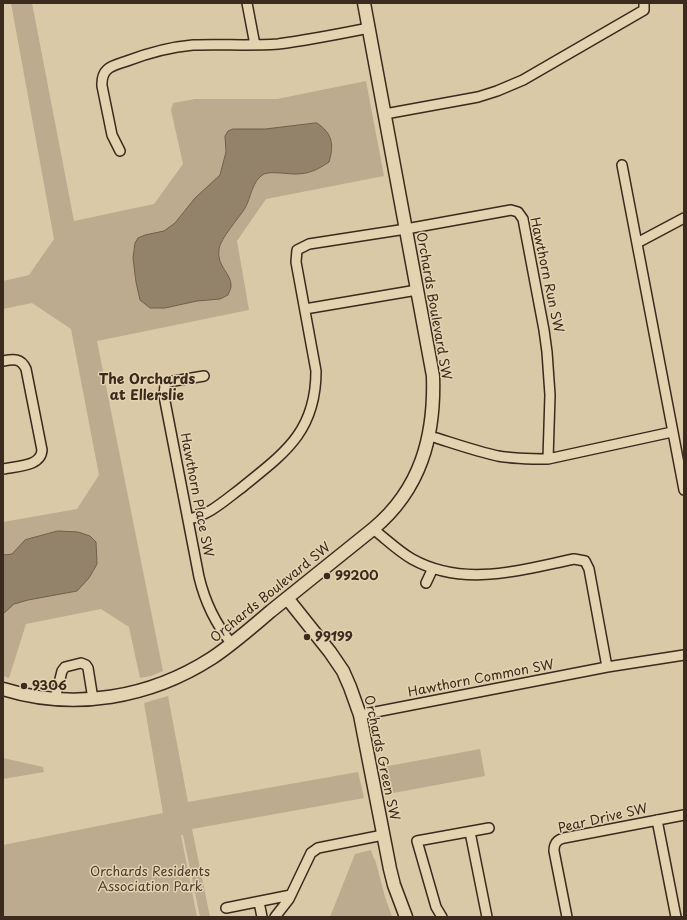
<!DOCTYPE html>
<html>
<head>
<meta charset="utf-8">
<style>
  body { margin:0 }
  #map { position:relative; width:687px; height:920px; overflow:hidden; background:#dac9a7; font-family:"Playpen Sans",sans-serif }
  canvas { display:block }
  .frame { position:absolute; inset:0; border:4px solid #3b2a1e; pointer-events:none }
</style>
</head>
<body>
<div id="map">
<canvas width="687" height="920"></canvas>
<div class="frame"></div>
</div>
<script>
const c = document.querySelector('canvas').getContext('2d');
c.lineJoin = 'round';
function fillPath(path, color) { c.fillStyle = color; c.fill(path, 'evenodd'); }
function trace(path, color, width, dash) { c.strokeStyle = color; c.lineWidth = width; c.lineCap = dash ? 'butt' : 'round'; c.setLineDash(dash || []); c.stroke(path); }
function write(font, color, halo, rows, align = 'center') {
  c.font = font + ' "Playpen Sans",sans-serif'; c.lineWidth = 3; c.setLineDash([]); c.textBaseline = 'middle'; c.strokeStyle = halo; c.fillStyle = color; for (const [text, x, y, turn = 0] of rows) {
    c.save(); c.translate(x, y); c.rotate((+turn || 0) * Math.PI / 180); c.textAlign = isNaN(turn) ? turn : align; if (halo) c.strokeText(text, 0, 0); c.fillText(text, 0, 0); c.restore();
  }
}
fillPath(new Path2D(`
  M 11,3 L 32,3 L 74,221 L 154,204 L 183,164 L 171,110 L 173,103 L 195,99 L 277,99 L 366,81 L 384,176 L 266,199 L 237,241 L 249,310 L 97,341 L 163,671 L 151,676 L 140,678 L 129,627 L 101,609 L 26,624 L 9,678 L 3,676 L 3,522 L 77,509 L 99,475 L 71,329 L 32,303 L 3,309 L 3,281 L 29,275 L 54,239 Z
  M 168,696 L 188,802 L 358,772 L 364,798 L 192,829 L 210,917 L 200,917 L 183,835 L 181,835 L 197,917 L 3,917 L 3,845 L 163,813 L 144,703 Z
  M 480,749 L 485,776 L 388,794 L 383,767 Z
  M 3,758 L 43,767 L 44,772 L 3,779 Z
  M 371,850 L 374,859 L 375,859 L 385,897 L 392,917 L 330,917 L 355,854 Z`), '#bcab8e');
const water = new Path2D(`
  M 317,123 C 333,134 334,145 329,162 C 317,170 309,174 295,174 C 287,174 271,171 264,174 C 252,180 251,198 245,208 C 239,218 220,239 219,249 C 216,266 232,274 231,286 C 231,289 229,292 228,295 L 220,299 L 197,301 L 165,308 L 150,308 L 140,300 L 136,282 L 133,258 L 135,243 L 138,238 L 145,235 L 164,231 L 175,223 L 195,198 L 220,175 L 226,152 L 225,136 L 228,131 L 233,129 L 265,129 Z
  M 58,531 L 78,532 L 90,536 L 96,542 L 97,564 L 89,578 L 77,591 L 28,600 L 14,604 L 3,614 L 3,553 L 5,555 L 12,554 L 25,540 Z`);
fillPath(water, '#94836b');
trace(water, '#705f4c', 1);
const street = new Path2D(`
  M 247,3 L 255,45
  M 385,114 L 478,97 L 497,91 L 523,80 L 644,10 L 644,3
  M 120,151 L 112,135 L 102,86 C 101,67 113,66 127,61 C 148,53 170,47 193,45 C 221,44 250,46 278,44 C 309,40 339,34 369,28
  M 622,165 L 684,490
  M 637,243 L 684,218
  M 305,309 L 417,290
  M 3,361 C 14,359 21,358 26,369 L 42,450 C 41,467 16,466 3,469
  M 204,376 L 168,382 L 165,385 L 164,396 L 199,577 C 205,602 215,623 231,643
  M 430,436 C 453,443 475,451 498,456 C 515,459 531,459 548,459 L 672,432
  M 188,519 C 208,516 224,501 240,489 C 283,454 316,433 316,371 L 296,262 L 297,250 L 309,244 L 406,229 L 511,210 L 518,212 L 523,219 L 544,330 L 547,352 L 550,395 L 548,459
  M 373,529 C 386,539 398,551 412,559 C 464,588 520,570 574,559 L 585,561 L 589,569 L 607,667
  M 426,583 L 433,568
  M 55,699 L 62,671 L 65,667 L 81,663 L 86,665 L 88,668 L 93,699
  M 360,715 L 607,667 L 684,655
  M 657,820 L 676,917
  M 470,832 L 487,917
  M 259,902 L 262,917
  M 226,908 L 291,895
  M 275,917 L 289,899 L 311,853 L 318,848 L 383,835
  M 442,917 L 436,907 L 417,841 L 489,828
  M 567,917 L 554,851 C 554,844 556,840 564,838 L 684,815`);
const secondary = new Path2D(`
  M 287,598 L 330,652 L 343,671 L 350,687 L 360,715 L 390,869 L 394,885 L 406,917
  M 3,689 C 74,711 150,698 212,658 C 233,644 252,627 271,611 C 305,584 339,556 373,529 C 421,489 435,436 433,376 L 364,3`);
trace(street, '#3b2a1e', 12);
trace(secondary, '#3b2a1e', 15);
trace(street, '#e4d3b0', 9);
trace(secondary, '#e4d3b0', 12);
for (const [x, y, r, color] of [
  [327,576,4,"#3b2a1e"],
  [307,637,4,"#3b2a1e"],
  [24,686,4,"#3b2a1e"]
]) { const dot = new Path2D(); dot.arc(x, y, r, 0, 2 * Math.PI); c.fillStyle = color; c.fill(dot); trace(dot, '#e4d3b0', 1.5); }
write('13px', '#3b2a1e', '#e4d3b0', [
  ["Hawthorn Run SW",546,275,78],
  ["Orchards Boulevard SW",433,306,80],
  ["Hawthorn Place SW",196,495,79],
  ["Orchards Boulevard SW",271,593,-39],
  ["Hawthorn Common SW",481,679,-11],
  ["Orchards Green SW",381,758,78],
  ["Pear Drive SW",603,819,-13]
]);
write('bold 13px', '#3b2a1e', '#e4d3b0', [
  ["99200",335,576],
  ["99199",315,637],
  ["9306",32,686]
], 'left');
write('13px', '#4e3d2f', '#e4d3b0', [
  ["Orchards Residents",150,872],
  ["Association Park",150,887]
]);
write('bold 14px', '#3b2a1e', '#e4d3b0', [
  ["The Orchards",147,380],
  ["at Ellerslie",147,396]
]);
</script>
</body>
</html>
